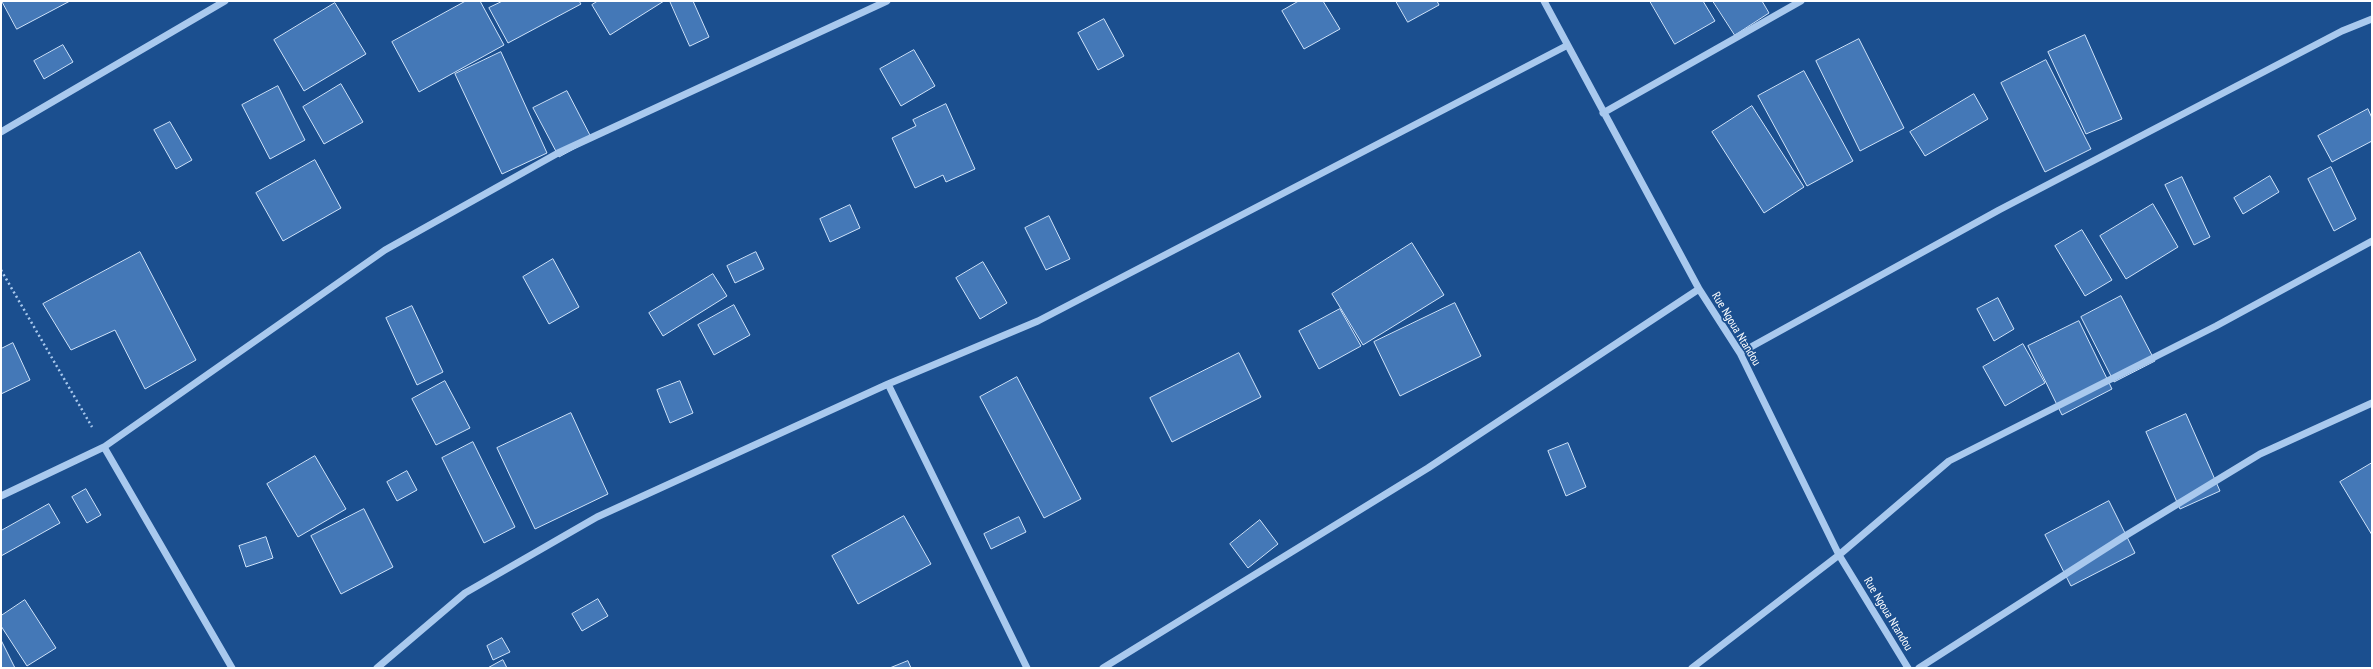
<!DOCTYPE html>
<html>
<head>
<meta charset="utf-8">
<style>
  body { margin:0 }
  #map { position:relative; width:2373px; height:669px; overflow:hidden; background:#1b4f8f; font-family:"PT Sans Narrow",sans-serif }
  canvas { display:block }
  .frame { position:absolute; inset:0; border:2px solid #fff; pointer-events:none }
</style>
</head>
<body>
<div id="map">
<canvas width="2373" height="669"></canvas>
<div class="frame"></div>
</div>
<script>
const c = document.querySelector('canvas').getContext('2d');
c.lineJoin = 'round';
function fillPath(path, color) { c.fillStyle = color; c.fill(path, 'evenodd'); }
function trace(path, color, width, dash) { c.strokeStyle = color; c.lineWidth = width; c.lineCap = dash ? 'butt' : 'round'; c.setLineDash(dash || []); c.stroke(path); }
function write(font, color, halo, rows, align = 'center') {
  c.font = font + ' "PT Sans Narrow",sans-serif'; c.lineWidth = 3.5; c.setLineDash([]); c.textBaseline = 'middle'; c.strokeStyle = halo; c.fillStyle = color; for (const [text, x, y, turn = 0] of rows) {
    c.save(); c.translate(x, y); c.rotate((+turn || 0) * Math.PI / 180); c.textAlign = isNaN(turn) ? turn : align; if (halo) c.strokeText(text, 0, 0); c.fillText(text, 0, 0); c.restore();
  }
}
const building = new Path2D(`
  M 2,1 L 70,1 L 17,29 Z
  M 466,1 L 480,1 L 504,45 L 419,92 L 392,42 Z
  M 503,1 L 579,1 L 581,4 L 508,43 L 489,8 Z
  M 598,1 L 664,1 L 610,35 L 592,5 Z
  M 670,1 L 693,1 L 709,37 L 690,46 Z
  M 1299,1 L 1323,1 L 1340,29 L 1304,49 L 1282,11 Z
  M 1396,1 L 1437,1 L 1439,5 L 1408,22 Z
  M 1650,1 L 1703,1 L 1715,21 L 1675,44 Z
  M 1713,1 L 1762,1 L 1769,13 L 1735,35 Z
  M 335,3 L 366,54 L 304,91 L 274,40 Z
  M 1104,19 L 1124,56 L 1098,70 L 1078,33 Z
  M 2085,35 L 2122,119 L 2086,134 L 2048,52 Z
  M 1859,39 L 1904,128 L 1860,151 L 1816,61 Z
  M 63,45 L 73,62 L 44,79 L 34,61 Z
  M 914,50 L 935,86 L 901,106 L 880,69 Z
  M 501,52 L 547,153 L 502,174 L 455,74 Z
  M 2046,60 L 2091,149 L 2045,172 L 2001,83 Z
  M 1804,71 L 1853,161 L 1807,186 L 1758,96 Z
  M 341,84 L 363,122 L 324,144 L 303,107 Z
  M 278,86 L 305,140 L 270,159 L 242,105 Z
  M 567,91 L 592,139 L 559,157 L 533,108 Z
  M 1974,94 L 1988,119 L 1925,156 L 1910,132 Z
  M 946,104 L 975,169 L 946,182 L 943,175 L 915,188 L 892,138 L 916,126 L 913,120 Z
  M 1752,106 L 1804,187 L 1764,213 L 1712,132 Z
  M 2368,109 L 2372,118 L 2372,141 L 2332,162 L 2318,136 Z
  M 170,122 L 192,160 L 176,169 L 154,130 Z
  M 315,160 L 341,208 L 283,241 L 256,193 Z
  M 2331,167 L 2356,219 L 2334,231 L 2308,179 Z
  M 2270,176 L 2279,192 L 2243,214 L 2234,198 Z
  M 2182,177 L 2210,237 L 2194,245 L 2165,185 Z
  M 2153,204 L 2178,247 L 2126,279 L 2100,236 Z
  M 850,205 L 860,228 L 830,242 L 820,219 Z
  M 1049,216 L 1070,259 L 1046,270 L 1025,228 Z
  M 2082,230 L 2112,280 L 2085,296 L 2055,246 Z
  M 1412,243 L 1444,295 L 1363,345 L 1332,294 Z
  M 140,252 L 196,360 L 145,389 L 115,330 L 71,350 L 43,304 Z
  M 756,252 L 764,269 L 735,283 L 727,266 Z
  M 553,259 L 579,307 L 549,324 L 523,277 Z
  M 983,262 L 1007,303 L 980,319 L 956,278 Z
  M 713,274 L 727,296 L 663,336 L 649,313 Z
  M 2121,296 L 2155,361 L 2114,382 L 2081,317 Z
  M 1998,298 L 2014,329 L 1994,341 L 1977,309 Z
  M 1455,303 L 1481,356 L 1400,396 L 1374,342 Z
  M 734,305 L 750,335 L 714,355 L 698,325 Z
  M 412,306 L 443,372 L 417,385 L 386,318 Z
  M 1340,309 L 1361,346 L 1319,369 L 1299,331 Z
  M 2079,321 L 2112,389 L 2062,415 L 2028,346 Z
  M 13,343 L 30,380 L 1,394 L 1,349 Z
  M 2023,344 L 2045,383 L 2005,406 L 1983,367 Z
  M 1239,353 L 1261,397 L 1172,442 L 1150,398 Z
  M 1017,377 L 1081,499 L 1044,518 L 980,397 Z
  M 445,381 L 470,428 L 436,445 L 412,399 Z
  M 680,381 L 693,413 L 670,423 L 657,390 Z
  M 571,413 L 608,494 L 535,529 L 497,448 Z
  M 2186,414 L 2220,491 L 2180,509 L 2146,432 Z
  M 473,442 L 515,527 L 484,543 L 442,458 Z
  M 1568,443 L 1586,487 L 1566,496 L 1548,451 Z
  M 315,456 L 346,509 L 298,537 L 267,484 Z
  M 2372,463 L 2372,535 L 2340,482 Z
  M 407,471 L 417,490 L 397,501 L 387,482 Z
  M 86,489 L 101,515 L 87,523 L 72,497 Z
  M 2109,501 L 2135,553 L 2071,586 L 2045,535 Z
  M 49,504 L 60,523 L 1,556 L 1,531 Z
  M 364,509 L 393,567 L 341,594 L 311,536 Z
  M 904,516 L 931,564 L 858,604 L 832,556 Z
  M 1019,517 L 1026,532 L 991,549 L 984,534 Z
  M 1260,520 L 1278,544 L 1248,568 L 1230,544 Z
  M 266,537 L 273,558 L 246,567 L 239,546 Z
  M 598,599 L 608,616 L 582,631 L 572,614 Z
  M 25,600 L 56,648 L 27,666 L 1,626 L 1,616 Z
  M 502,638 L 510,652 L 493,660 L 487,646 Z
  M 1,640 L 15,668 L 1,668 Z
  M 503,660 L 507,668 L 488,668 Z
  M 908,661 L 911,668 L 890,668 Z`);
fillPath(building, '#4478b7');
trace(building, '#cfe3fa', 1);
trace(new Path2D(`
  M 1,270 L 92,427`), '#a9c9ee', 2.5, [2, 3]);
trace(new Path2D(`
  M 1544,1 L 1699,289 L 1740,353 L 1839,555 L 1908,668
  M 1603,113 L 1801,1
  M 1,132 L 225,1
  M 1740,353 L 1999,210 L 2342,31 L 2372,19
  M 888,384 L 1027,668
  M 104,447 L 232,668
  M 1,496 L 104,447 L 385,250 L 558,153 L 887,1
  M 377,668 L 465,593 L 597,517 L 888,384 L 1038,321 L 1566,46
  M 1103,668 L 1428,468 L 1699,289
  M 1692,668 L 1839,555 L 1949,461 L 2216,326 L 2372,241
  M 1919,668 L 2125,536 L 2260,454 L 2372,403`), '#a9c9ee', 7);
write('12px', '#fff', '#1b4f8f', [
  ["Rue Ngoua Ntandou",1736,329,59],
  ["Rue Ngoua Ntandou",1888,614,59]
]);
</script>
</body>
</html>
